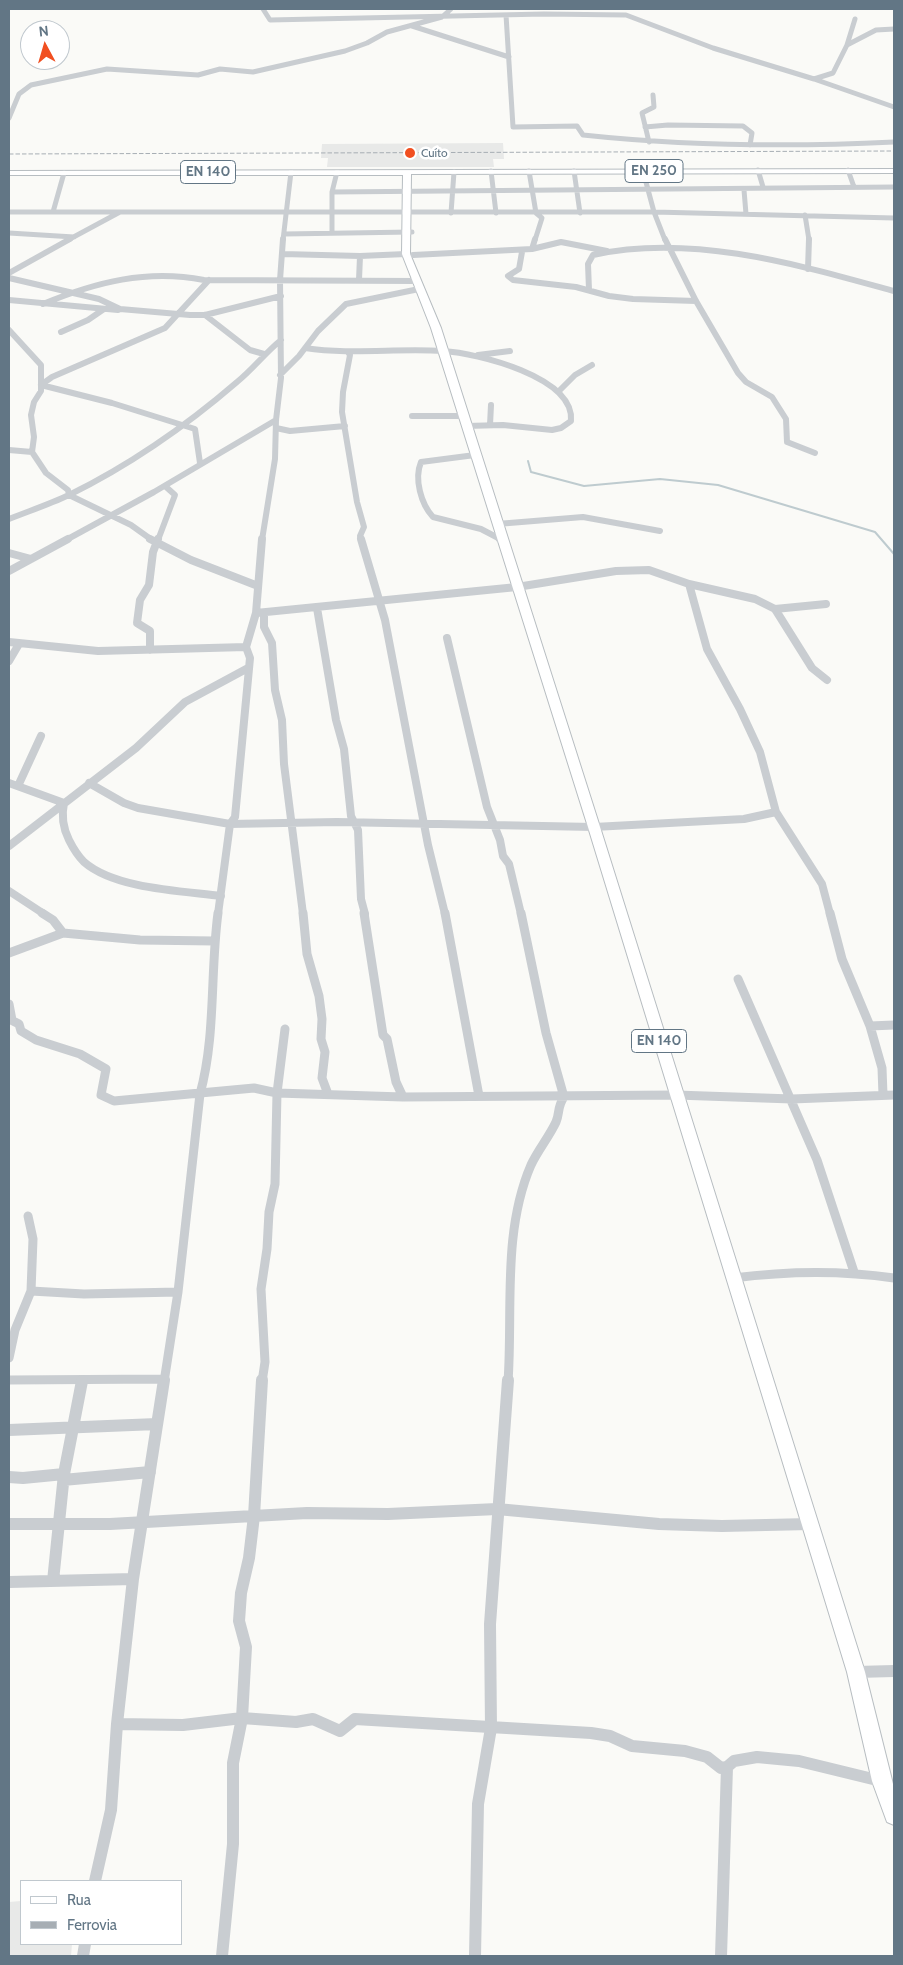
<!DOCTYPE html>
<html>
<head>
<meta charset="utf-8">
<style>
  body { margin:0 }
  #map { position:relative; width:903px; height:1965px; overflow:hidden; background:#fafaf7; font-family:Cabin,sans-serif }
  canvas { display:block }
  .frame { position:absolute; inset:0; border:10px solid #627685; pointer-events:none }
  .legend { position:absolute; left:20px; top:1880px; width:162px; height:65px; box-sizing:border-box; background:#fff; border:1px solid #c0c8ce; margin:0; padding:6px 9px; list-style:none; font-size:15px; color:#627685 }
  .legend li { display:flex; align-items:center; gap:10px; height:25px }
  .legend b { width:25px; border:1px solid #c0c8ce }
  .north { position:absolute; left:20px; top:20px; width:50px; height:50px; box-sizing:border-box; background:#fff; border:1px solid #c0c8ce; border-radius:50%; rotate:354deg; font-size:14px; font-weight:700; line-height:20px; text-align:center; color:#627685 }
  .north::after { content:''; display:block; margin:auto; width:18px; height:22px; background:#f14f20; clip-path:polygon(50% 0,100% 100%,50% 72%,0 100%) }
</style>
</head>
<body>
<div id="map">
<canvas width="903" height="1965"></canvas>
<div class="frame"></div>
<ul class="legend">
<li><b style="height:6px;background:#fff"></b>Rua</li>
<li><b style="height:6px;background:#a7aeb4"></b>Ferrovia</li>
</ul>
<div class="north">N</div>
</div>
<script>
const c = document.querySelector('canvas').getContext('2d');
c.lineJoin = 'round';
function fillPath(path, color) { c.fillStyle = color; c.fill(path, 'evenodd'); }
function trace(path, color, width, dash) { c.strokeStyle = color; c.lineWidth = width; c.lineCap = dash ? 'butt' : 'round'; c.setLineDash(dash || []); c.stroke(path); }
function write(font, color, halo, rows, align = 'center') {
  c.font = font + ' Cabin,sans-serif'; c.lineWidth = 5; c.setLineDash([]); c.textBaseline = 'middle'; c.strokeStyle = halo; c.fillStyle = color; for (const [text, x, y, turn = 0] of rows) {
    c.save(); c.translate(x, y); c.rotate((+turn || 0) * Math.PI / 180); c.textAlign = isNaN(turn) ? turn : align; if (halo) c.strokeText(text, 0, 0); c.fillText(text, 0, 0); c.restore();
  }
}
fillPath(new Path2D(`
  M 503,143 L 504,159 L 493,159 L 494,167 L 327,167 L 328,158 L 321,158 L 322,144 Z
  M 21,1901 L 21,1944 L 72,1944 L 71,1956 L 9,1956 L 9,1902 Z`), '#e8e9e8');
trace(new Path2D(`
  M 528,461 L 531,472 L 584,486 L 660,479 L 718,485 L 875,532 L 894,554`), '#becbcf', 2);
const primary = new Path2D(`
  M 894,169 L 894,173 L 411,174 L 410,254 L 441,328 L 600,827 L 865,1672 L 894,1788 L 894,1825 L 887,1822 L 872,1781 L 847,1672 L 588,827 L 431,328 L 402,254 L 403,175 L 9,175 L 9,171 Z`);
trace(primary, '#b7bdc1', 2);
trace(new Path2D(`
  M 263,9 L 270,20 L 544,14 L 626,15 L 713,48 L 814,79 L 894,107
  M 506,15 L 513,127 L 577,126 L 583,135 C 686,146 791,147 894,142
  M 412,26 L 509,57
  M 847,45 L 855,19
  M 814,79 L 833,73 L 847,45 L 876,30 L 894,29
  M 9,118 L 19,94 L 31,85 L 107,69 L 198,75 L 220,69 L 253,72 L 345,51 L 367,43 L 387,32 L 442,17 L 451,9
  M 645,127 L 668,125 L 743,126 L 752,133 L 750,145
  M 649,142 L 642,113 L 654,107 L 653,95
  M 758,170 L 763,187
  M 848,170 L 854,187
  M 491,171 L 496,213
  M 529,171 L 536,213 L 542,218 L 535,240
  M 574,171 L 580,213
  M 643,171 L 654,212 L 665,240
  M 744,190 L 746,214
  M 332,192 L 894,187
  M 9,212 L 654,212 L 894,218
  M 53,212 L 64,173
  M 451,213 L 454,172
  M 805,215 L 809,240
  M 9,233 L 74,237
  M 332,233 L 332,192 L 337,172
  M 284,234 L 412,232
  M 68,240 L 120,212
  M 283,240 L 291,172`), '#c9cdd1', 5);
trace(new Path2D(`
  M 665,239 L 696,301 L 738,373 L 746,382 L 772,397 L 786,419 L 787,442 L 815,453
  M 532,249 L 561,242 L 607,251
  M 522,252 L 519,269 L 508,276 L 513,280 L 576,287 L 609,296 L 633,299 L 696,301
  M 283,254 L 360,256 L 406,254
  M 413,255 L 532,249 L 535,239
  M 808,269 L 809,239
  M 9,273 L 70,239
  M 9,278 L 99,299 L 120,309 L 190,315 L 205,315 L 281,296
  M 359,280 L 360,256
  M 589,290 L 588,264 L 593,255 C 692,233 799,265 894,291
  M 9,300 L 118,310
  M 43,304 C 96,282 147,269 204,280 L 416,281
  M 205,315 L 250,350 L 264,354
  M 9,330 L 41,365 L 41,391 L 34,402 L 31,415 L 34,437 L 32,452 L 46,473 L 68,490 L 69,495 L 131,525 L 152,540
  M 61,332 L 88,320 L 104,309
  M 305,348 C 351,355 397,348 443,351 C 477,353 575,377 571,421 L 561,428 L 552,430 L 503,425 L 466,426
  M 348,352 L 350,355 L 343,392 L 342,412 L 357,502 L 364,527 L 360,536 L 361,540
  M 478,355 L 510,351
  M 280,375 L 299,356 L 318,331 L 346,304 L 419,289
  M 41,385 L 52,377 L 165,328 L 209,280
  M 41,385 L 112,403 L 195,429 L 200,463
  M 558,392 L 575,375 L 592,365
  M 412,416 L 463,416
  M 490,425 L 491,405
  M 276,428 L 290,431 L 345,426
  M 9,450 L 32,452
  M 475,455 L 421,462 C 414,479 421,504 433,517 L 481,529 L 502,540
  M 9,519 C 29,511 50,504 69,495 C 130,465 186,426 237,382 C 253,369 265,353 281,340
  M 497,524 L 583,517 L 660,531
  M 66,540 L 154,492 L 276,420
  M 158,540 L 175,495 L 165,486
  M 262,540 L 275,459 L 276,420 L 281,378 L 280,280 L 283,239`), '#c9cdd1', 6);
trace(new Path2D(`
  M 150,539 L 191,560 L 258,586
  M 361,539 L 385,620 L 428,845 L 445,914
  M 500,539 L 502,540
  M 9,553 L 31,559
  M 9,571 L 68,539
  M 689,584 L 707,649 L 740,709 L 760,752 L 776,812 L 822,884 L 830,914
  M 317,608 L 336,720 L 344,749 L 351,816 L 358,830 L 361,899 L 365,914
  M 775,609 L 826,604
  M 256,613 L 517,587 L 616,571 L 649,570 L 689,584 L 755,599 L 775,609 L 812,668 L 827,680
  M 264,613 L 264,627 L 272,643 L 275,690 L 282,720 L 284,764 L 303,914
  M 447,638 L 487,807 L 500,840 L 503,856 L 509,864 L 521,914
  M 9,642 L 98,651 L 246,647
  M 150,650 L 150,631 L 137,623 L 140,600 L 149,585 L 153,552 L 158,539
  M 9,661 L 19,644
  M 9,783 L 64,803 C 61,817 63,828 69,840 C 73,848 78,856 84,862 C 115,889 182,891 221,896
  M 89,783 L 124,803 L 138,808 L 230,824 L 337,822 L 594,827 L 744,819 L 776,812
  M 18,786 L 41,736
  M 9,846 L 136,748 L 185,702 L 248,668
  M 9,891 L 44,914
  M 218,914 L 230,824 L 235,817 L 250,658 L 246,647 L 256,613 L 262,539`), '#c9cdd1', 8);
trace(new Path2D(`
  M 42,913 L 53,920 L 63,933 L 140,940 L 214,941
  M 303,913 L 307,954 L 319,996 L 322,1019 L 321,1039 L 325,1052 L 322,1078 L 328,1094
  M 364,913 L 383,1035 L 387,1039 L 396,1082 L 403,1097
  M 445,913 L 479,1096
  M 830,913 L 842,959 L 870,1026 L 882,1068 L 883,1095
  M 9,953 L 63,933
  M 738,979 L 817,1160 L 854,1272
  M 9,1004 L 12,1020
  M 9,1019 L 19,1024 L 21,1031 L 36,1040 L 80,1054 L 106,1069 L 101,1095 L 114,1101 L 254,1088 L 277,1093 L 403,1097 L 676,1095 L 792,1099 L 894,1095
  M 870,1026 L 894,1025
  M 733,1278 C 787,1271 840,1270 894,1278
  M 31,1291 L 84,1294 L 178,1292
  M 9,1358 L 15,1330 L 31,1291 L 33,1239 L 28,1216
  M 9,1380 L 163,1379
  M 164,1382 L 178,1292 L 200,1094 C 216,1036 210,973 218,913
  M 262,1382 L 265,1362 L 261,1289 L 267,1249 L 269,1212 L 275,1184 L 277,1093 L 285,1029
  M 508,1382 C 513,1311 502,1232 531,1165 C 538,1150 549,1137 556,1122 C 560,1113 557,1107 564,1097 L 546,1033 L 521,913`), '#c9cdd1', 9);
trace(new Path2D(`
  M 9,1430 L 157,1424
  M 9,1477 L 23,1478 L 64,1474
  M 63,1480 L 150,1472
  M 9,1524 L 110,1524 L 307,1513 L 388,1514 L 497,1509 L 659,1524 L 722,1526 L 810,1524
  M 53,1581 L 64,1474 L 82,1381
  M 9,1582 L 133,1579
  M 856,1672 L 894,1671
  M 117,1724 L 183,1725 L 242,1718 L 296,1722 L 313,1719 L 340,1731 L 355,1719 L 591,1733 L 610,1736 L 632,1746 L 685,1751 L 707,1757 L 721,1768 L 727,1767 L 734,1761 L 757,1757 L 799,1761 L 881,1781
  M 95,1881 L 111,1810 L 117,1724 L 133,1579 L 164,1380
  M 83,1956 L 85,1944
  M 222,1956 L 233,1844 L 233,1763 L 242,1718 L 246,1647 L 239,1621 L 241,1593 L 249,1558 L 254,1516 L 262,1380
  M 475,1956 L 478,1804 L 491,1728 L 490,1624 L 508,1380
  M 721,1956 L 727,1767`), '#c9cdd1', 12);
fillPath(primary, '#fff');
trace(new Path2D(`
  M 9,154 L 894,151`), '#a7aeb4', 1, [4.5, 2]);
for (const [x, y, r, color] of [
  [410,153,6,"#f14f20"]
]) { const dot = new Path2D(); dot.arc(x, y, r, 0, 2 * Math.PI); c.fillStyle = color; c.fill(dot); trace(dot, '#fff', 2); }
write('12px', '#627685', '#fff', [
  ["Cuíto",421,153]
], 'left');
for (const [x, y, w] of [
  [654,171,58],
  [208,172,55],
  [659,1041,55]
]) { const box = new Path2D(); box.roundRect(x - w / 2, y - 11.5, w, 23, 4); c.fillStyle = '#fff'; c.fill(box); trace(box, '#627685', 1); }
write('bold 14px', '#627685', null, [
  ["EN 250",654,171],
  ["EN 140",208,172],
  ["EN 140",659,1041]
]);
</script>
</body>
</html>
